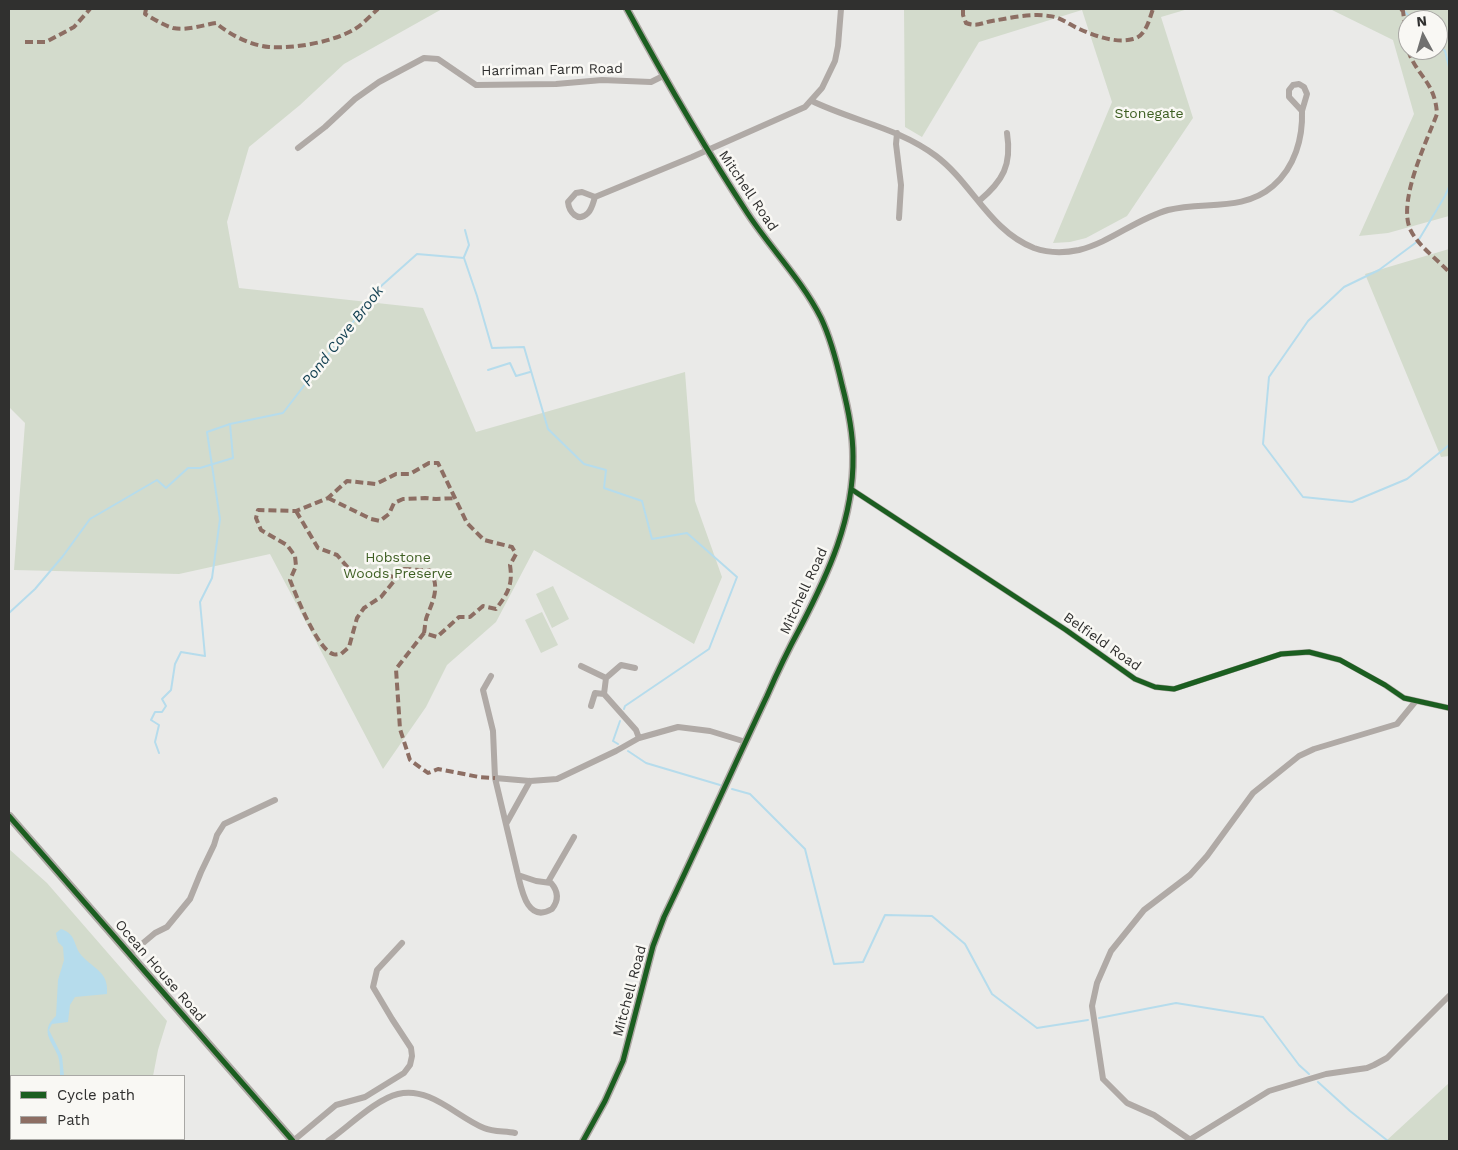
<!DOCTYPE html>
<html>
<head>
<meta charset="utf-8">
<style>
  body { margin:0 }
  #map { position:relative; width:1458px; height:1150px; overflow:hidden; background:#eaeae8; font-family:"Work Sans",sans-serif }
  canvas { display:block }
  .frame { position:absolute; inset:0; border:10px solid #30302f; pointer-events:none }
  .legend { position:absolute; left:10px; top:1075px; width:175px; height:65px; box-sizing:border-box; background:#f9f8f4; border:1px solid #a9a8a5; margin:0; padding:6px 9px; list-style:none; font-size:15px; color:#30302f }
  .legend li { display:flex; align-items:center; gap:10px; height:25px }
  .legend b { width:25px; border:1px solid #a9a8a5 }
  .north { position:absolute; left:1398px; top:10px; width:50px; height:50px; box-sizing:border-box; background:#f9f8f4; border:1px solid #a9a8a5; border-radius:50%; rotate:354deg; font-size:14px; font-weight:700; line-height:20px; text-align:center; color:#30302f }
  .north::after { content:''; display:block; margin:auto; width:18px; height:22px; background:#717170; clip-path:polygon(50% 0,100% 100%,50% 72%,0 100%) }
</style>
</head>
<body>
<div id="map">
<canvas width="1458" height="1150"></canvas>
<div class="frame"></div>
<ul class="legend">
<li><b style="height:6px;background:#1b5e20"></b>Cycle path</li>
<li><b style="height:6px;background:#8d6e63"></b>Path</li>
</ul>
<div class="north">N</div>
</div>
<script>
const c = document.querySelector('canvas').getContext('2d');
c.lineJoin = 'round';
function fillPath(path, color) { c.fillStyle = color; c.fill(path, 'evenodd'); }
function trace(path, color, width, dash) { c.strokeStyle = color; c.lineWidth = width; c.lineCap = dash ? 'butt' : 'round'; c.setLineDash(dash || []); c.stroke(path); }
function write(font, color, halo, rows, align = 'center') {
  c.font = font + ' "Work Sans",sans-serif'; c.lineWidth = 5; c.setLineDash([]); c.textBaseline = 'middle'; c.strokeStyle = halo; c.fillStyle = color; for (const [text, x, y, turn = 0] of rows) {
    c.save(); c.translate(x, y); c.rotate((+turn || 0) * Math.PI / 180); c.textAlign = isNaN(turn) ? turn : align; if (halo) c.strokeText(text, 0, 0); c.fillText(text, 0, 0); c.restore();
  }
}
fillPath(new Path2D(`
  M 9,9 L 442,9 L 344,64 L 300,105 L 249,147 L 227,222 L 239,288 L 423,308 L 476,432 L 685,372 L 695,501 L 722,577 L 694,644 L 534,550 L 496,622 L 447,665 L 426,707 L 383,769 L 270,554 L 179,574 L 14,570 L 25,423 L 9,407 Z
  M 904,9 L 1188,9 L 1161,17 L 1193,118 L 1127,216 L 1086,238 L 1070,242 L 1053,243 L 1112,102 L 1082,10 L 979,42 L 922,137 L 905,127 Z
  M 1330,9 L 1449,9 L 1449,216 L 1388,233 L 1359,236 L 1414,114 L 1393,40 ZM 1408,20 L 1438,20 L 1438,50 L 1408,50 Z
  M 1449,249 L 1449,456 L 1441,457 L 1365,274 Z
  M 553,586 L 569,619 L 552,628 L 536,594 Z
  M 542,612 L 558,645 L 541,653 L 525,620 Z
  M 9,849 L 47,883 L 167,1021 L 158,1050 L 153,1076 L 11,1076 L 11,1139 L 95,1139 L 93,1141 L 9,1141 Z
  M 1449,1083 L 1449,1141 L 1386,1141 Z`), '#d3dbcc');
fillPath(new Path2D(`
  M 61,929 C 77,934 73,946 82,956 C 94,969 109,972 107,994 L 75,997 L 70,1005 L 68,1022 L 52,1024 L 49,1030 L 62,1056 L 64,1076 L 60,1076 C 60,1070 60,1062 58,1056 C 52,1041 39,1031 56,1016 L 58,980 L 64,960 L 63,947 L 58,942 L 56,933 Z`), '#b6dcec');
trace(new Path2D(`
  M 1402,9 L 1413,20
  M 1438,45 L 1445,51 L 1449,67
  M 1449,187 L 1445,196 L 1418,241 L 1379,270 L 1344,287 L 1308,321 L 1269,377 L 1263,444 L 1303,497 L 1352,502 L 1407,479 L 1449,445
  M 464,257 L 469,245 L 465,230
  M 488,370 L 510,363 L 516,376 L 530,372
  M 9,613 L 35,589 L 63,556 L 90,519 L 157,480 L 166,488 L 188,468 L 200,468 L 233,458 L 230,424
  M 618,744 L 613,741 L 620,721
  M 628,751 L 646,763 L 720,785
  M 159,753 L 155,742 L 159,725 L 151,720 L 155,712 L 162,712 L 166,706 L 162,699 L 171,690 L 175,664 L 181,652 L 205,656 L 200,602 L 212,578 L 220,519 L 207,432 L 230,424 L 283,413 L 380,287 L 417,254 L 464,258 L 477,296 L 492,348 L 524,347 L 548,429 L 584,464 L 606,470 L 604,488 L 642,501 L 652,539 L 687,533 L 737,577 L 709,649 L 625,706 L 624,709
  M 732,789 L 750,794 L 805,849 L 834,964 L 863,962 L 885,915 L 932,916 L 965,944 L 992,994 L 1037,1028 L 1088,1020
  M 1099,1018 L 1176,1003 L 1263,1017 L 1299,1065 L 1309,1074
  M 1318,1082 L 1350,1111 L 1388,1141`), '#b6dcec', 2);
trace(new Path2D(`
  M 1299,84 L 1304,87 L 1307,94 L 1302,111 L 1289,97 L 1289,90 L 1293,85 Z
  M 812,101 C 853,121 899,128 936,156 C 972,183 990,231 1034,248 C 1048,253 1065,253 1079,250 C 1111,242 1136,219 1168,210 C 1204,201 1243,212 1273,186 C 1295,167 1303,138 1302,111
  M 897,133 L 896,144 L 901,185 L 899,218
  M 298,148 L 325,127 L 355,99 L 379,82 L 424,58 L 438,59 L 476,85 L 556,84 L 602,80 L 651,82 L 663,76
  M 582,192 L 595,197 C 593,203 592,209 588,213 C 578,223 569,212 568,202 L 576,193 Z
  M 595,197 L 692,157 L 805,107 L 822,88 L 835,61 L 838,46 L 841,9
  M 979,201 C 1003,181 1012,165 1007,133
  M 851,489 L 1066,630 L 1135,679 L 1155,687 L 1174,689 L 1281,654 L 1309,652 L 1340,660 L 1385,685 L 1404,698 L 1449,708
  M 581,666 L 606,678
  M 635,668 L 621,665 L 606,678 L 604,694 L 636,730 L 639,738
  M 491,676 L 483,690 L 493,731 L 495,778 L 518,875 L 536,881 L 551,883 C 558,891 559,900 552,909 C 528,923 522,892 518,875
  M 591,706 L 595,693 L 604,694
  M 495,778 L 530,781 L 557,779 L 616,751 L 639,738 L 678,727 L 710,731 L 746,742
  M 506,824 L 530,781
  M 548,882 L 574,837
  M 130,954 L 155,933 L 167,927 L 190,899 L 201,872 L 214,845 L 217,835 L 224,824 L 275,800
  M 1191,1139 L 1269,1091 L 1326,1074 L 1367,1068 L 1374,1065 L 1387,1058 L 1449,996
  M 293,1141 L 336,1105 L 365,1097 L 404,1073 L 410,1065 L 412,1056 L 411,1048 L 392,1019 L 373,987 L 377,970 L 402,943
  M 328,1141 C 347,1128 376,1099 398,1094 C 430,1086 457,1117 484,1128 C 493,1132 505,1131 515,1133
  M 1192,1141 L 1154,1115 L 1127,1103 L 1103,1079 L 1092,1006 L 1097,983 L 1111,951 L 1144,910 L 1190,875 L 1207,856 L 1253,793 L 1299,756 L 1314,749 L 1397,724 L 1415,702`), '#b0aaa6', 6);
trace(new Path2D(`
  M 583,1141 L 605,1101 L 623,1061 L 653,946 L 664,917 C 699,844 732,770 767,696 C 777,673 788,650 800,628 C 828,574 854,519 853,456 C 853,432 848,408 842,385 C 837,363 831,339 821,318 C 802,280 771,249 748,214 C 704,147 665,79 627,9`), '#b0aaa6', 8);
trace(new Path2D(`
  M 9,816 L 293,1141`), '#aea9a5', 9);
trace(new Path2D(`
  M 146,9 L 145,14 C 154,19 163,25 173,28 C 187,31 203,25 216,23 C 230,35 250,45 269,47 C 294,49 333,42 355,29 C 363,24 371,15 378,9
  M 963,9 L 963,15 L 966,23 C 977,27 981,23 992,21 C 1010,18 1031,13 1049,16 C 1060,17 1067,23 1077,28 C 1093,35 1115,44 1133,39 C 1146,36 1149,20 1153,9
  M 1401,9 L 1403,11 L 1408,49
  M 25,42 L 46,42 L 74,27 L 90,9
  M 1408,50 C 1417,77 1435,81 1437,114 C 1426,143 1398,200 1410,229 C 1418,246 1437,259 1449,272
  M 328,498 L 371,519 L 380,521 L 389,514 L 394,503 L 403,499 L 425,498 L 436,499 L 456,498
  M 296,511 L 318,548 L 337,555 L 350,570 L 358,574 L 366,576 L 386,575 L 398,578
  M 424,633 C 425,628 425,621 427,616 C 433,601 441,585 429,570 C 420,571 413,569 404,569 L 381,597 L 364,608 L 357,618 L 349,647 L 341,654 C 338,654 335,655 333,654 C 317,649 296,595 290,580 L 296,566 L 295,556 L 287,545 L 261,530 L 256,518 L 258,510 L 296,511 L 328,498 L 347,481 L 376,484 L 396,474 L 410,474 L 429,463 L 438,463 L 467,523 L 484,540 L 512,547 L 516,554 L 510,565 C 513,585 508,593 496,609 L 483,606 L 470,617 L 459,617 L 437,637 L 424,633 L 396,669 L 400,729 L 410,760 L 428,773 L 438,769 L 479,777 L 495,778`), '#8d6e63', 4, [8, 4]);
trace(new Path2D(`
  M 851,489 L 1066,630 L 1135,679 L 1155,687 L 1174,689 L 1281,654 L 1309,652 L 1340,660 L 1385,685 L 1404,698 L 1449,708
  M 9,816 L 293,1141
  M 583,1141 L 605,1101 L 623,1061 L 653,946 L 664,917 C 699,844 732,770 767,696 C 777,673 788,650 800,628 C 828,574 854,519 853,456 C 853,432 848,408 842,385 C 837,363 831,339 821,318 C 802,280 771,249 748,214 C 704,147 665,79 627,9`), '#1b5e20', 5);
write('14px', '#30302f', '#f9f8f4', [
  ["Harriman Farm Road",552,70,-1],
  ["Mitchell Road",748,191,56],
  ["Mitchell Road",804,591,-65],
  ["Belfield Road",1102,642,35],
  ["Ocean House Road",160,971,49],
  ["Mitchell Road",630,991,-75]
]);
write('14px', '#3d5e22', '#f9f8f4', [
  ["Stonegate",1149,114],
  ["Hobstone",398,558],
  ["Woods Preserve",398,574]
]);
write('italic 15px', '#103e50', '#f9f8f4', [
  ["Pond Cove Brook",343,336,-52]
]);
</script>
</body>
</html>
